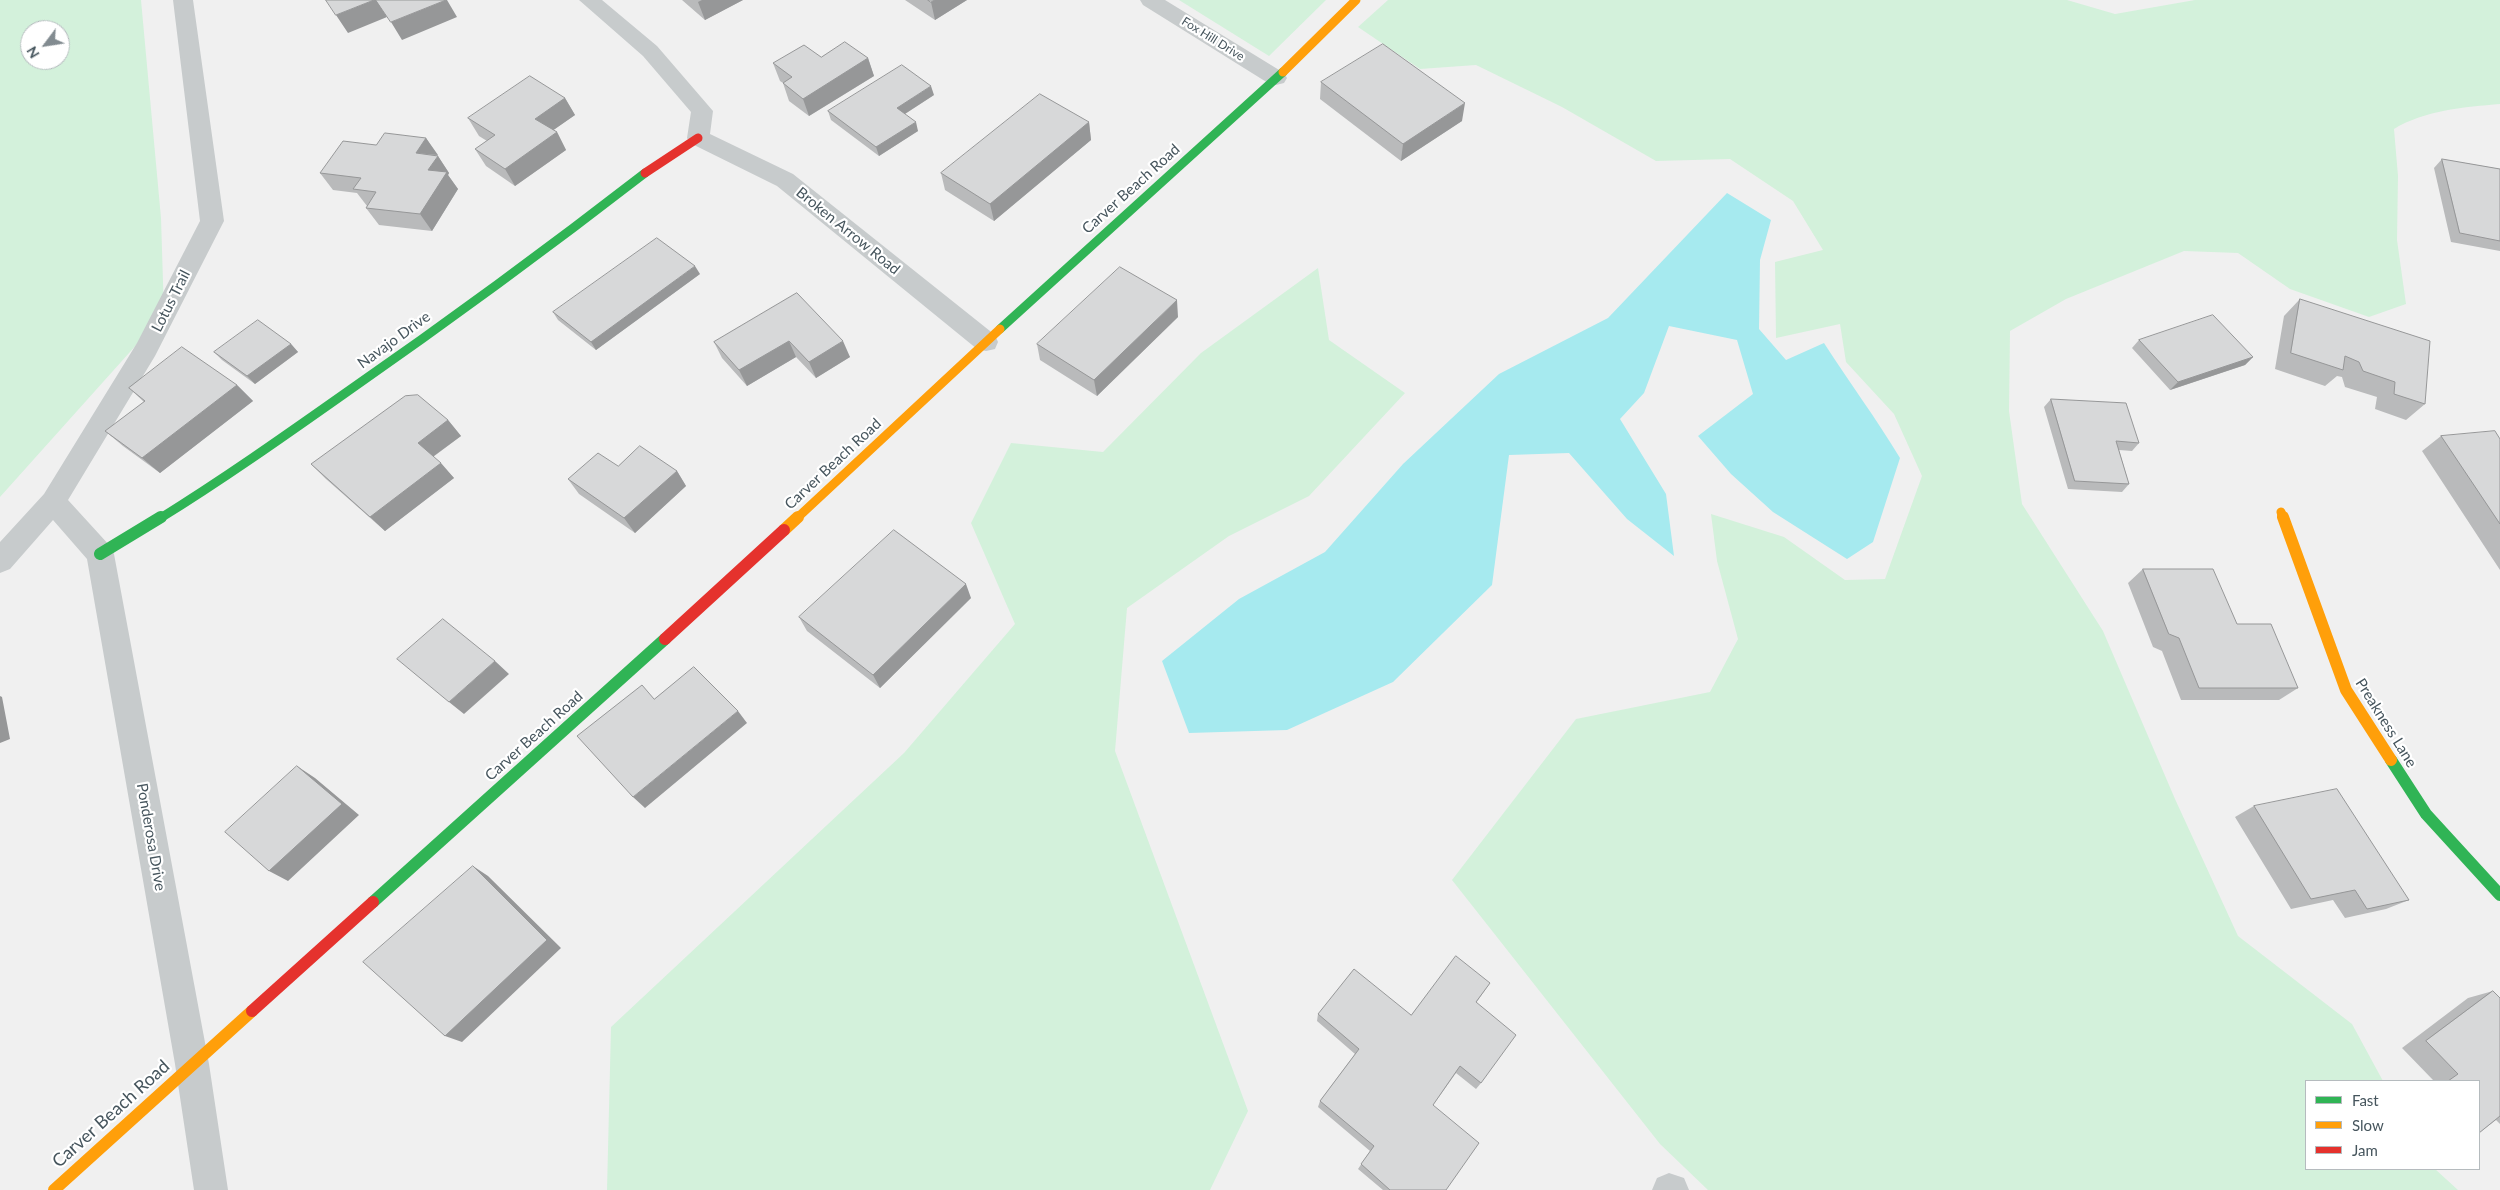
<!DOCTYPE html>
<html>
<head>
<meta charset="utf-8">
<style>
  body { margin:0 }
  #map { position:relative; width:2500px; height:1190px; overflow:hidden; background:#f0f0f0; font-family:Lato,sans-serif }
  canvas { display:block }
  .legend { position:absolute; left:2305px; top:1080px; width:175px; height:90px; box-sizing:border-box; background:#fff; border:1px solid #b5bbbe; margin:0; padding:6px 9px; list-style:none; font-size:15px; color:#46555d }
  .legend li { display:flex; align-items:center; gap:10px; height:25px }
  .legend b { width:25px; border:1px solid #b5bbbe }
  .north { position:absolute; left:20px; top:20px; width:50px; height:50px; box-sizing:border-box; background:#fff; border:1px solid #b5bbbe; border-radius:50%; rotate:239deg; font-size:14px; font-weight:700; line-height:20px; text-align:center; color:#46555d }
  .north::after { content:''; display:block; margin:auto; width:18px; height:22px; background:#828b90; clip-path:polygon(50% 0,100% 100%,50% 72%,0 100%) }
</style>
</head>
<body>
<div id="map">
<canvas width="2500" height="1190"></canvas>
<ul class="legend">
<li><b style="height:6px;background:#30b455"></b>Fast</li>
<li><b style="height:6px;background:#ff9f0a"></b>Slow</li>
<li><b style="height:6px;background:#e5322d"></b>Jam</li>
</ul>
<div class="north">N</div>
</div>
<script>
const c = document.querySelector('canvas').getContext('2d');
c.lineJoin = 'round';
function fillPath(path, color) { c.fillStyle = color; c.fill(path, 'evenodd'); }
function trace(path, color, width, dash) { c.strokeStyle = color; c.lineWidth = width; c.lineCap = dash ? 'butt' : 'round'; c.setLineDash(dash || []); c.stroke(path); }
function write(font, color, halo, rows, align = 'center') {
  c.font = font + ' Lato,sans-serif'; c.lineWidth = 4.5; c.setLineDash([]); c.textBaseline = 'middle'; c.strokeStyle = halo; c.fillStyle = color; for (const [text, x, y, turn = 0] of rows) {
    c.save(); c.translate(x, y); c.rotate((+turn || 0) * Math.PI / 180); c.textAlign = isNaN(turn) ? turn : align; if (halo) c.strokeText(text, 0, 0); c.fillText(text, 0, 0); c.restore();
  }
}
fillPath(new Path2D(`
  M 0,0 L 141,0 L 161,218 L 164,314 L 0,497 ZM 30,30 L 60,30 L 60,60 L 30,60 Z
  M 1179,0 L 1326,0 L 1269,56 Z
  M 1388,0 L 2067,0 L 2115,14 L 2195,0 L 2500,0 L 2500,104 C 2465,107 2425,110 2394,129 L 2398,176 L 2397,240 L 2406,304 L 2369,317 L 2290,289 L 2238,253 L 2184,251 L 2066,299 L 2010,331 L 2009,411 L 2022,504 L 2103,631 L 2175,799 L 2238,936 L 2352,1024 L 2383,1081 L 2306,1081 L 2306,1169 L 2435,1169 L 2458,1190 L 1708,1190 L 1660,1144 L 1452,880 L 1576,719 L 1710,692 L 1738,639 L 1717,561 L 1711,514 L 1784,537 L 1845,580 L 1885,579 L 1922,476 L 1894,414 L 1846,362 L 1840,324 L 1776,338 L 1775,262 L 1823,250 L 1793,201 L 1730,159 L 1656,161 L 1562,107 L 1476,65 L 1420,69 L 1358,27 Z
  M 1318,268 L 1329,340 L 1405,393 L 1309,496 L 1229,536 L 1127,608 L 1115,751 L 1248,1111 L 1210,1190 L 607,1190 L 611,1027 L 904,753 L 1015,624 L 971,523 L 1011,443 L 1103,452 L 1201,353 Z`), '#d3f1db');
fillPath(new Path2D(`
  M 1727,193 L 1771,220 L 1760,260 L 1759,329 L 1786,360 L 1824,343 C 1849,382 1876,418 1900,458 L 1873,542 L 1847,559 L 1773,512 L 1731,474 L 1698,436 L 1753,394 L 1737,340 L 1669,326 L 1644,393 L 1620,419 L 1666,494 L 1674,556 L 1627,519 L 1569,453 L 1509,455 L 1492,585 L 1393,682 L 1287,730 L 1189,733 L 1162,661 L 1239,599 L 1325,552 L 1403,464 L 1499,374 L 1608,318 Z`), '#a6eaef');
fillPath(new Path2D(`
  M 173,0 L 193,0 L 224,221 L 155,356 L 68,500 L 110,546 L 114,554 L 209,1064 L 228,1190 L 194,1190 L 175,1064 L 87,559 L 53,520 L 10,569 L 0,573 L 0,542 L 44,494 L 137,343 L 200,221 Z
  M 579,0 L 602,0 L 657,46 L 713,111 L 710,134 L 793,174 L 995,335 L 998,342 L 995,349 L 986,351 L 977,349 L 777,186 L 690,143 L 687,138 L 691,112 L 643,56 Z
  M 1140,0 L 1165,0 L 1284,73 L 1287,78 L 1284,83 L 1276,85 L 1268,83 L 1143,5 Z
  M 1669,1173 L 1684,1178 L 1689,1190 L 1652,1190 L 1657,1178 Z`), '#c7cbcc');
trace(new Path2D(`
  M 1000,329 L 1283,72
  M 159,519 C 222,480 283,437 344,394 C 446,323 547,249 645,173`), '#30b455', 9);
trace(new Path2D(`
  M 100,554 L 161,517
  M 2391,760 L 2426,814 L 2500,895
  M 373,902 L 665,639`), '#30b455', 12);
trace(new Path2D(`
  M 1283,72 L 1356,0
  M 2281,512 L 2283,519
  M 796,519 L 1000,329`), '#ff9f0a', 9);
trace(new Path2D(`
  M 2283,517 L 2346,690 L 2391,760
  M 784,530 L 798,517
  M 54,1190 L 252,1011`), '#ff9f0a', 12);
trace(new Path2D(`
  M 645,173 L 698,138`), '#e5322d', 9);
trace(new Path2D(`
  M 665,639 L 784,530
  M 252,1011 L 373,902`), '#e5322d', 12);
fillPath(new Path2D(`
  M 682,0 L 743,0 L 705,20 Z
  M 905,0 L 967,0 L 935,20 Z
  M 868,58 L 874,76 L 809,116 L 789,101 L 783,83 L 780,81 L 773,63 Z
  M 1321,82 L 1462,121 L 1401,161 L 1320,99 Z
  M 934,95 L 905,114 L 918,131 L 879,156 L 831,120 L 828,111 Z
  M 565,98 L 575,115 L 553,130 L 557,132 L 566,150 L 515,186 L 486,166 L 475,149 L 487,141 L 479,136 L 468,118 Z
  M 1089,122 L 1091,140 L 994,221 L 945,190 L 941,173 Z
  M 426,138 L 449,173 L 448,175 L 458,189 L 432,231 L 379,225 L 366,208 L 367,206 L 357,193 L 333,190 L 320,173 L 376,145 Z
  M 2442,159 L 2500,169 L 2500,251 L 2451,242 L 2434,168 Z
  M 700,274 L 596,350 L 558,320 L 553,312 Z
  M 797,293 L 850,357 L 816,378 L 796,357 L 747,386 L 722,358 L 714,342 Z
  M 2300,299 L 2425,404 L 2406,420 L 2375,409 L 2377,397 L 2345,387 L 2342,377 L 2337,376 L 2325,386 L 2275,369 L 2284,316 Z
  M 1178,317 L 1097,396 L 1040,360 L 1037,344 Z
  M 2139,340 L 2253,357 L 2245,365 L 2170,390 L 2132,348 Z
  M 291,344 L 298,352 L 255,384 L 222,360 L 214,352 Z
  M 237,385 L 253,401 L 160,473 L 123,446 L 105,431 L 144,402 L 129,388 Z
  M 2051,399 L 2139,443 L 2132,451 L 2119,450 L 2129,484 L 2122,492 L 2068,489 L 2044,407 Z
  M 448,420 L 461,436 L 433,457 L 454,478 L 385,531 L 326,479 L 311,464 Z
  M 2441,436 L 2500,439 L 2500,570 L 2422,451 Z
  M 618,466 L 677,471 L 686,486 L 635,533 L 579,494 L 568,479 Z
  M 2143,569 L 2237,624 L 2298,688 L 2279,700 L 2181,700 L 2162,651 L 2153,647 L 2128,583 Z
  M 971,598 L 880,688 L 807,631 L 799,617 Z
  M 2254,806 L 2409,900 L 2386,909 L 2345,918 L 2333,900 L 2291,909 L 2235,817 Z
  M 1490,983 L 1476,1003 L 1481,1083 L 1476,1089 L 1456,1073 L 1433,1105 L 1446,1190 L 1383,1190 L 1358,1169 L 1370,1151 L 1318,1107 L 1320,1101 L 1355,1054 L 1317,1021 L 1318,1014 L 1411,1015 Z
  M 2493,991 L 2500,998 L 2500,1124 L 2496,1120 L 2479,1133 L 2479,1081 L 2431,1081 L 2433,1080 L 2402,1048 L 2468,998 Z`), '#b9babb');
fillPath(new Path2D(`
  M 374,0 L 376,0 L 387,17 L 348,33 L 336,15 Z
  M 446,0 L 447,0 L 457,17 L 402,40 L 391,22 Z
  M 702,0 L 743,0 L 705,20 L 698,2 Z
  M 935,0 L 967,0 L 935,20 L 931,2 Z
  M 868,58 L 874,76 L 809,116 L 803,99 Z
  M 931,86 L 934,95 L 900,117 L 897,108 Z
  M 565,98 L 575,115 L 545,136 L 535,119 Z
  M 1465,103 L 1462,121 L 1401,161 L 1403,144 Z
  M 916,122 L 918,131 L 879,156 L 876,147 Z
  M 1089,122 L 1091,140 L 994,221 L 990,204 Z
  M 557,132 L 566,150 L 515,186 L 505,169 Z
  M 426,138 L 438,155 L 416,153 Z
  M 438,156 L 449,173 L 448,175 L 458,189 L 432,231 L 420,214 L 428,170 Z
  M 695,266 L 700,274 L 596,350 L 591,342 Z
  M 1177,300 L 1178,317 L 1097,396 L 1094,380 Z
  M 789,341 L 796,357 L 747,386 L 739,370 Z
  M 843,341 L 850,357 L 816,378 L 809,362 Z
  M 291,344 L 298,352 L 255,384 L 247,376 Z
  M 2253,357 L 2245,365 L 2170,390 L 2178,382 Z
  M 237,385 L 253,401 L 160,473 L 142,458 Z
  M 448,420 L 461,436 L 431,458 L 418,443 Z
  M 441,463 L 454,478 L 385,531 L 370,517 Z
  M 677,471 L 686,486 L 635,533 L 624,518 Z
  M 966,584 L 971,598 L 880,688 L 873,675 Z
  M 495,661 L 509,674 L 464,714 L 449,702 Z
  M 0,696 L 2,697 L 10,739 L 0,743 Z
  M 738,711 L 747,723 L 645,808 L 633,797 Z
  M 297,766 L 315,778 L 359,815 L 288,881 L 269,871 Z
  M 473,866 L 488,876 L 561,948 L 462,1042 L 445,1036 Z`), '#969798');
const building = new Path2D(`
  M 326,0 L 374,0 L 336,15 Z
  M 376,0 L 446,0 L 391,22 Z
  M 928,0 L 935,0 L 931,2 Z
  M 845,42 L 868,58 L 803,99 L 783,83 L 792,77 L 773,63 L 804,45 L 821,57 Z
  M 1383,44 L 1465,103 L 1403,144 L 1321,82 Z
  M 902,65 L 931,86 L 897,108 L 916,122 L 876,147 L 828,111 Z
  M 530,76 L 565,98 L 535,119 L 557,132 L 505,169 L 475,149 L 495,135 L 468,118 Z
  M 1040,94 L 1089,122 L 990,204 L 941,173 Z
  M 385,133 L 426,138 L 416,153 L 438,156 L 428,170 L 447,172 L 420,214 L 366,208 L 376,192 L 353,189 L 361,178 L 320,173 L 343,141 L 376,145 Z
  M 2442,159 L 2500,169 L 2500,241 L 2460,233 Z
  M 657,238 L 695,266 L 591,342 L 553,312 Z
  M 1120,267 L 1177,300 L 1094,380 L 1037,344 Z
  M 797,293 L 843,341 L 809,362 L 789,341 L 739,370 L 714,342 Z
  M 2300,299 L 2430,341 L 2425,404 L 2394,394 L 2395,382 L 2363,371 L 2359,362 L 2345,356 L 2343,370 L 2291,353 Z
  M 2213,315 L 2253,357 L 2178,382 L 2139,340 Z
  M 258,320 L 291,344 L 247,376 L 214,352 Z
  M 182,347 L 237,385 L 142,458 L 105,431 L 145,401 L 129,388 Z
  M 418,395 L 448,420 L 418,443 L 441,463 L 370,517 L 311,464 L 405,396 Z
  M 2051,399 L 2126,403 L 2139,443 L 2116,441 L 2129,484 L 2075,481 Z
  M 2495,431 L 2500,439 L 2500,524 L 2441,436 Z
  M 640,446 L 677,471 L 624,518 L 568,479 L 598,453 L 618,466 Z
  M 894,530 L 966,584 L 873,675 L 799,617 Z
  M 2143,569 L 2213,569 L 2237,624 L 2271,624 L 2298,688 L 2199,688 L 2179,638 L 2169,634 Z
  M 443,619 L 495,661 L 449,702 L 397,659 Z
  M 694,667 L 738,711 L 633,797 L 577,736 L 642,685 L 654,699 Z
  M 297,766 L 342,804 L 269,871 L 225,832 Z
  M 2337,789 L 2409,900 L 2367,909 L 2355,890 L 2311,899 L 2254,806 Z
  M 473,866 L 547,940 L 445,1036 L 363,962 Z
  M 1456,956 L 1490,983 L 1476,1002 L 1516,1035 L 1481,1083 L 1460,1066 L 1433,1105 L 1479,1143 L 1446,1190 L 1390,1190 L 1361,1164 L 1374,1146 L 1320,1101 L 1359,1049 L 1318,1014 L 1354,969 L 1411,1015 Z
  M 2493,991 L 2500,998 L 2500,1116 L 2479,1133 L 2479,1081 L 2448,1081 L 2458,1074 L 2426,1041 Z`);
fillPath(building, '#d7d8d9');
trace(building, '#969798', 1);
write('12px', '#46555d', '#fff', [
  ["Fox Hill Drive",1213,39,32]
]);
write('15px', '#46555d', '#fff', [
  ["Carver Beach Road",1131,189,-42],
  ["Broken Arrow Road",848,231,39],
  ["Lotus Trail",171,301,-63],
  ["Navajo Drive",394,340,-36],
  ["Carver Beach Road",833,464,-43],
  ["Preakness Lane",2386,723,58],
  ["Carver Beach Road",534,736,-42],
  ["Ponderosa Drive",151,837,80]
]);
write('18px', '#46555d', '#fff', [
  ["Carver Beach Road",111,1114,-42]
]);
</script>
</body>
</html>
